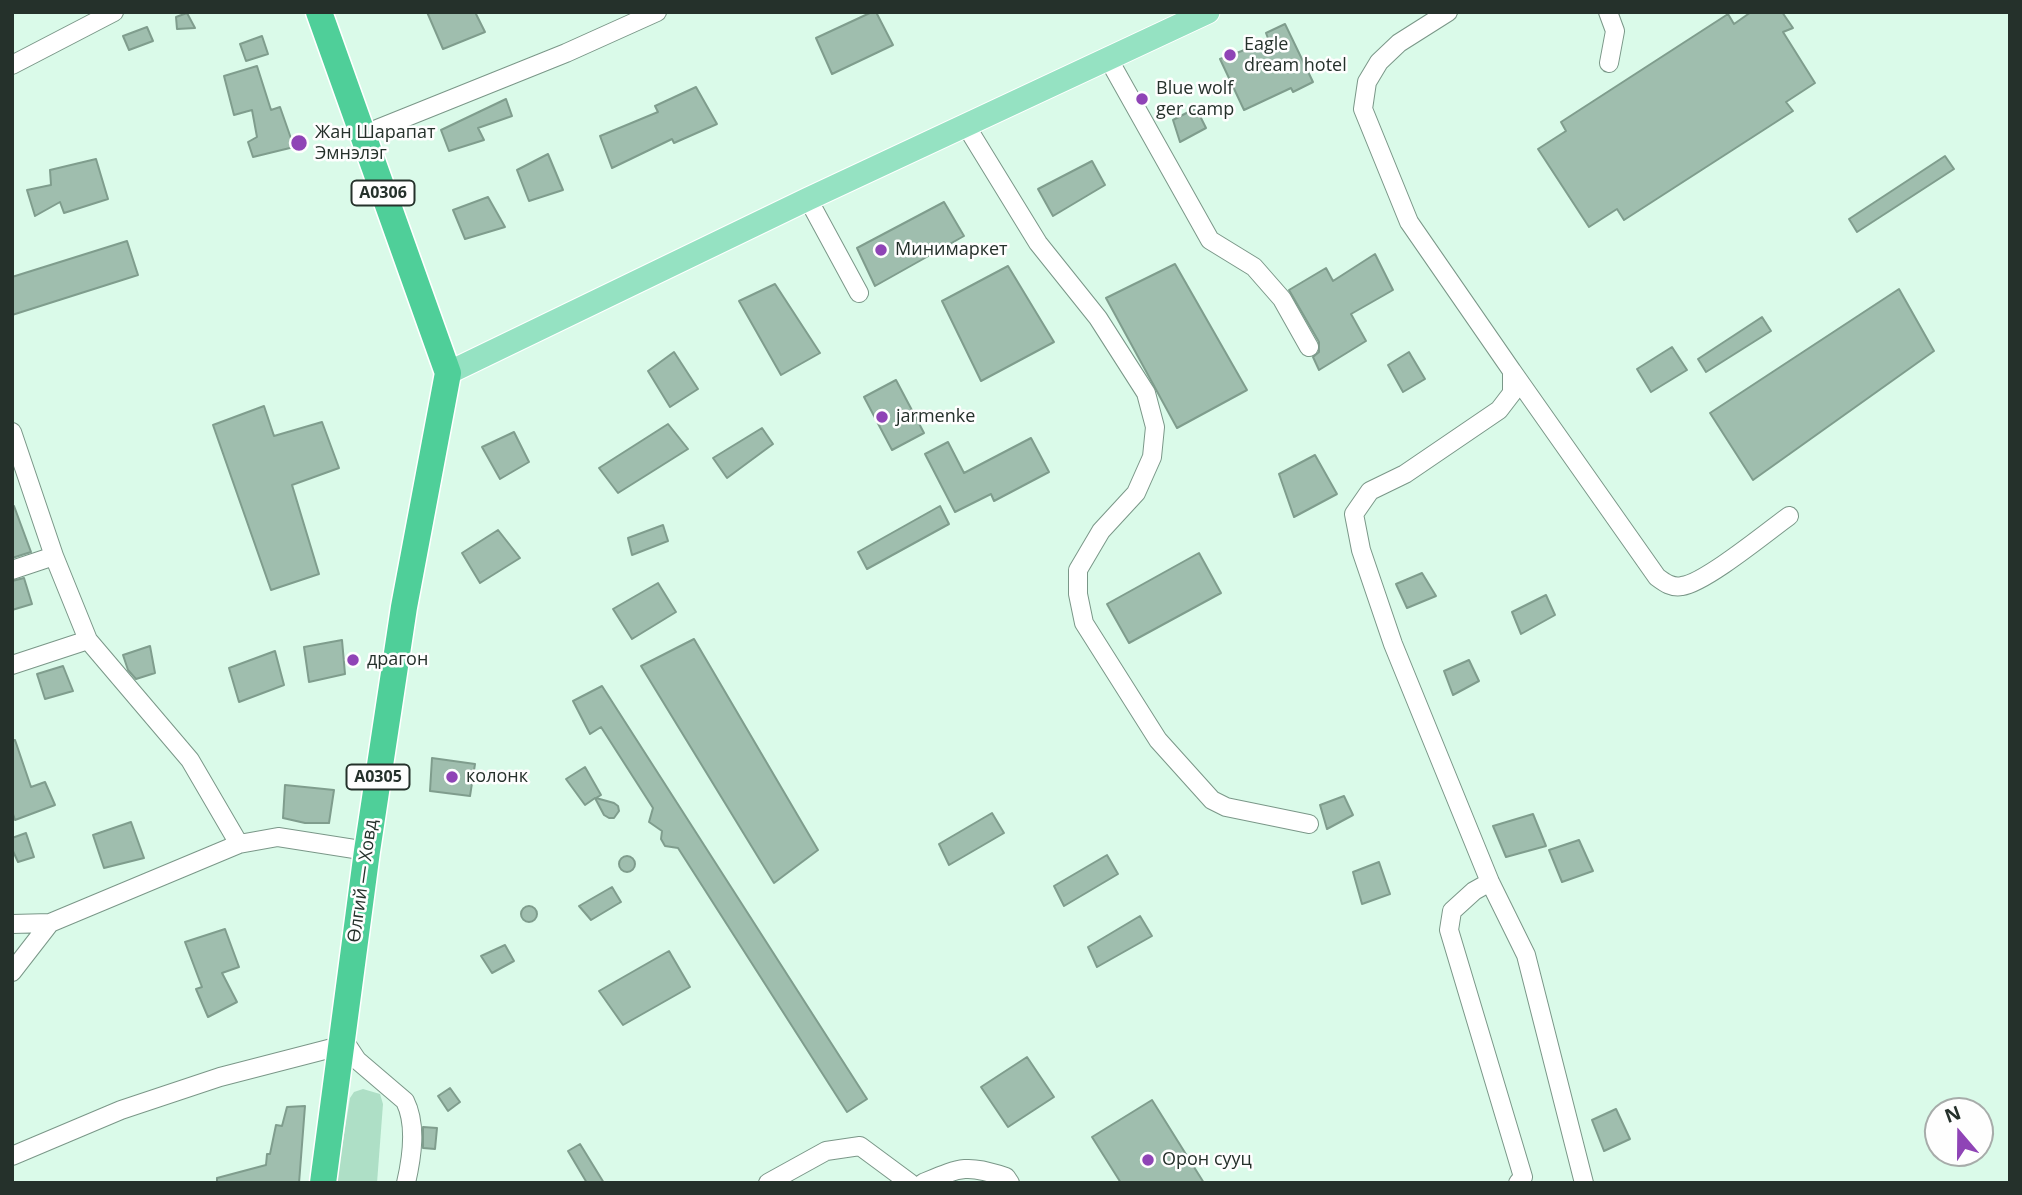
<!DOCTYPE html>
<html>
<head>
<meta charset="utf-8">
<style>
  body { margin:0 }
  #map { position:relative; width:2022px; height:1195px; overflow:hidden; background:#dafae9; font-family:"Open Sans",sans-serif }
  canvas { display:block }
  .frame { position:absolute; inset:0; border:14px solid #25312b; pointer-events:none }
  .north { position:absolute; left:1924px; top:1097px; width:70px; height:70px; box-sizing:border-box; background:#fefefe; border:2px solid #a7acaa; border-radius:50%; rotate:340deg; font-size:19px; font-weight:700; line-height:28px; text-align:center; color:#25312b }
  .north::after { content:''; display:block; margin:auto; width:24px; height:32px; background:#8f44b6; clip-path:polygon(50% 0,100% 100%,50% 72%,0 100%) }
</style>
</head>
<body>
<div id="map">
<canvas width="2022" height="1195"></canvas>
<div class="frame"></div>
<div class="north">N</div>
</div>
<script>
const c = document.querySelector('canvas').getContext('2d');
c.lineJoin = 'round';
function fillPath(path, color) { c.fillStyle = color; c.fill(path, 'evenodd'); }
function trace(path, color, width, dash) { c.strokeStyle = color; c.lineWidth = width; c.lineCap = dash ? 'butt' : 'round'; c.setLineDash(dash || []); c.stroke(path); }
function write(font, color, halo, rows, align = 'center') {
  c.font = font + ' "Open Sans",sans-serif'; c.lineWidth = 5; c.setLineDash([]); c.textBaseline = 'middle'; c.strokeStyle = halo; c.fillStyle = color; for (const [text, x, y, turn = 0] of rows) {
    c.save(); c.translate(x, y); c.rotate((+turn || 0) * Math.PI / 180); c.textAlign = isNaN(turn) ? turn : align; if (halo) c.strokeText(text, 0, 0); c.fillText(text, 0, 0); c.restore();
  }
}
fillPath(new Path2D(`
  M 363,1089 L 380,1094 L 383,1104 L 377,1183 L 336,1183 L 350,1098 L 354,1092 Z`), '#aedfc6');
const building = new Path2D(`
  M 427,12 L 475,12 L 485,32 L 443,49 Z
  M 872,12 L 876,12 L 893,45 L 832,74 L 816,38 Z
  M 1751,12 L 1782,12 L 1793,28 L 1783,32 L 1815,83 L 1786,102 L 1793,111 L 1624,220 L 1617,209 L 1589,227 L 1538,149 L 1566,131 L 1561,122 L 1728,14 L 1734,24 Z
  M 187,13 L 195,28 L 177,29 L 176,17 Z
  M 1285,24 L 1313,82 L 1293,92 L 1291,88 L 1244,110 L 1220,59 L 1269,41 L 1266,33 Z
  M 147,27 L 153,41 L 129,50 L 123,36 Z
  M 262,36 L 268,54 L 246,61 L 240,44 Z
  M 257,66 L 271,110 L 280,107 L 294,147 L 253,157 L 248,142 L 257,137 L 252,110 L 234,115 L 224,76 Z
  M 696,87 L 717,124 L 674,143 L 672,139 L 612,168 L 600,136 L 658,112 L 655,106 Z
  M 506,99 L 512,116 L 478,128 L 484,140 L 449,151 L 441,130 Z
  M 1196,108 L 1206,128 L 1180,142 L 1173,120 Z
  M 548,154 L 563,190 L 529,201 L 517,170 Z
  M 1945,156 L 1954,169 L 1857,232 L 1849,219 Z
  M 96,159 L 108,199 L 64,213 L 60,202 L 35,216 L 27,190 L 51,185 L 50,170 Z
  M 1092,161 L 1105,185 L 1053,216 L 1038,189 Z
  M 488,197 L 505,227 L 465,239 L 453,210 Z
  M 944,202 L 964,236 L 875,286 L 857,248 Z
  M 127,241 L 138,275 L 12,315 L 12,277 Z
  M 1375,254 L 1393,290 L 1351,314 L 1366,341 L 1319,370 L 1313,357 L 1319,352 L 1319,342 L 1289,290 L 1326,268 L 1333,281 Z
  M 1175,264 L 1247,390 L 1177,428 L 1106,298 Z
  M 1008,266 L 1054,342 L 981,381 L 942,301 Z
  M 775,284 L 820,353 L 781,375 L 739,301 Z
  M 1899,289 L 1934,351 L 1753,480 L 1710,413 Z
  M 1762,317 L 1771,331 L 1706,372 L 1698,359 Z
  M 1672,347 L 1687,370 L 1651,392 L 1637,369 Z
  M 674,352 L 698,389 L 670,407 L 648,371 Z
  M 1409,352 L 1425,379 L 1403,392 L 1388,365 Z
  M 896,380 L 924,433 L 892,450 L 864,397 Z
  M 264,406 L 274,436 L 322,422 L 339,468 L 292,485 L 319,574 L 271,590 L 213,425 Z
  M 668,424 L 688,449 L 618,493 L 599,468 Z
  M 762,428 L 773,444 L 727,478 L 713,458 Z
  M 514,432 L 529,462 L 500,479 L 482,447 Z
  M 1031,438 L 1049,472 L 994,501 L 991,494 L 955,512 L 925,454 L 948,442 L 964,473 Z
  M 1315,455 L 1337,494 L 1294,517 L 1279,474 Z
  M 14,506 L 31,552 L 12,558 L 12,507 Z
  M 940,506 L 949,524 L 867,569 L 858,552 Z
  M 663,525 L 668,541 L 632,555 L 628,538 Z
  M 498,530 L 520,558 L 480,583 L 462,553 Z
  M 1199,553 L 1221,593 L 1129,643 L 1107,604 Z
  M 1422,573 L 1436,596 L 1407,608 L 1396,584 Z
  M 24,578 L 32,604 L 12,610 L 12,581 Z
  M 658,583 L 676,612 L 632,639 L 613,609 Z
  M 1546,595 L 1555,615 L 1521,634 L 1512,612 Z
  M 694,639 L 818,850 L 774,883 L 641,666 Z
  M 342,640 L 345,674 L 309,682 L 304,647 Z
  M 150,646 L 155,673 L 136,679 L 128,670 L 123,655 Z
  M 275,651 L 284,685 L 239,702 L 229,668 Z
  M 1469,660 L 1479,681 L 1453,695 L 1444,671 Z
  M 63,666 L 73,691 L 45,699 L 37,674 Z
  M 602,686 L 867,1099 L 847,1112 L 678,848 L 665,846 L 661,839 L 662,831 L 649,822 L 653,808 L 601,727 L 590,734 L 573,701 Z
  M 15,740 L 31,787 L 45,782 L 55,805 L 15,820 L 12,811 L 12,741 Z
  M 432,758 L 475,764 L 470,796 L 430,791 Z
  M 585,767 L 601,795 L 596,798 L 614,803 L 618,806 L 619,811 L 614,818 L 609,818 L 604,815 L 595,798 L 585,805 L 566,779 Z
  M 285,785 L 334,790 L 329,823 L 305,823 L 283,818 Z
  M 1344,796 L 1353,815 L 1327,829 L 1320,805 Z
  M 992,813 L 1004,833 L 949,865 L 939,844 Z
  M 1533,814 L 1546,846 L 1506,857 L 1493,826 Z
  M 131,822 L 144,858 L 104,868 L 93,835 Z
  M 26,833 L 34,857 L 18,862 L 12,849 L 12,838 Z
  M 1579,840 L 1593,871 L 1562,882 L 1549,850 Z
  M 1107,855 L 1118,874 L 1064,906 L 1054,886 Z
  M619 864a8 8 0 1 1 16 0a8 8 0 1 1-16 0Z
  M 1379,862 L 1390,894 L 1362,904 L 1353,872 Z
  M 612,887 L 621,902 L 591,920 L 579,906 Z
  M521 914a8 8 0 1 1 16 0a8 8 0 1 1-16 0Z
  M 1140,916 L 1152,936 L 1097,967 L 1088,947 Z
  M 225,929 L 239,967 L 222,973 L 237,1002 L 208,1017 L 196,989 L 202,987 L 185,942 Z
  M 505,945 L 514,961 L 492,973 L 481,956 Z
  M 669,951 L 690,987 L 623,1025 L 599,991 Z
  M 1027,1057 L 1054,1097 L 1008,1127 L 981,1087 Z
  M 450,1088 L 460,1102 L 448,1111 L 438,1096 Z
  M 1152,1100 L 1204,1183 L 1121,1183 L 1092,1137 Z
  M 305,1106 L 299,1183 L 217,1183 L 217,1178 L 266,1165 L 267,1154 L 270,1154 L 276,1125 L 282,1126 L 287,1107 Z
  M 1616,1109 L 1630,1139 L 1604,1151 L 1592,1120 Z
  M 423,1127 L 437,1128 L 435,1149 L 423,1148 Z
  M 580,1144 L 604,1183 L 587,1183 L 568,1151 Z`);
fillPath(building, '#9fbeae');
trace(building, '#7f9d8d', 2);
const minor = new Path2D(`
  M 1448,12 L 1399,43 L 1379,62 L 1367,82 L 1363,109 L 1409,222 L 1512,371 L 1512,393 L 1499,410 L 1405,474 L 1370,491 L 1354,514 L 1361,550 L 1393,644 L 1490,882 L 1526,955 L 1584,1183
  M 1608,12 L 1615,31 L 1609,63
  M 1109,60 L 1210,240 L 1254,267 L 1282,299 L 1309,347
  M 12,65 L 114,12
  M 965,124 L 1038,243 L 1098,318 L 1146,393 L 1155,427 L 1152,457 L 1136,493 L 1101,531 L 1078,570 L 1078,594 L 1084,623 L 1158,740 L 1212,800 L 1226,807 L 1309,824
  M 362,135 L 566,53 L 657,12
  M 808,199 L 859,293
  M 1512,371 L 1657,577 C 1665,583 1672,588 1682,586 C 1705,583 1767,532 1789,516
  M 12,432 L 54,556 L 88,640 L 190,760 L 239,844 L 278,837 L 367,851
  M 12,570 L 54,556
  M 12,665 L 88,640
  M 1490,882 L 1474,891 L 1452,911 L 1449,930 L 1523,1177 L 1518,1183
  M 12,924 L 50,923 L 239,844
  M 12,972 L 50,923
  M 341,1036 L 357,1060 L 405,1101 C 417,1125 412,1157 406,1183
  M 12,1156 L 121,1110 L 220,1077 L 340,1046
  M 768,1183 L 826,1151 L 860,1146 L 910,1183
  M 923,1183 C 961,1167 966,1164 1006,1177 L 1010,1183`);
const major = new Path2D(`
  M 448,373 L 808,199 L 1208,12`);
const highway = new Path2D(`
  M 319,12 L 448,373 L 404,607 L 367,851 L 323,1183`);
trace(minor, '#7a9788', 20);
trace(major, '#fff', 25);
trace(highway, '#fff', 29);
trace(minor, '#fff', 18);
trace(major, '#95e2c2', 23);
trace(highway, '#4fcf99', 26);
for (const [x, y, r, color] of [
  [1230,55,7,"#8f44b6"],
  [1142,99,7,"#8f44b6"],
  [299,143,9,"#8f44b6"],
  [881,250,7,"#8f44b6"],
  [882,417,7,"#8f44b6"],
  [353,660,7,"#8f44b6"],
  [452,777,7,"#8f44b6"],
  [1148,1160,7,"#8f44b6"]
]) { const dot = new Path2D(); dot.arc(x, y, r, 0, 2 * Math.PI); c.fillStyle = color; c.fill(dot); trace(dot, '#fefefe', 2.5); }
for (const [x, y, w] of [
  [383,193,63],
  [378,777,63]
]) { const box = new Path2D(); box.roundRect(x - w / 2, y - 12.5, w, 25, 5); c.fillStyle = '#fefefe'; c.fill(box); trace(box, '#25312b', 2); }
write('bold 16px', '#25312b', null, [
  ["A0306",383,193],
  ["A0305",378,777]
]);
write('18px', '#25312b', '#fefefe', [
  ["Eagle",1244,45],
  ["dream hotel",1244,66],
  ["Blue wolf",1156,89],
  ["ger camp",1156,110],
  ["Жан Шарапат",315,133],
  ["Эмнэлэг",315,154],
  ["Минимаркет",895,250],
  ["jarmenke",896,417],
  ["драгон",367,660],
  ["колонк",466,777],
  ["Орон сууц",1162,1160]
], 'left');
write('18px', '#25312b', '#fefefe', [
  ["Өлгий — Ховд",363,881,-82]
]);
</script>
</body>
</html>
